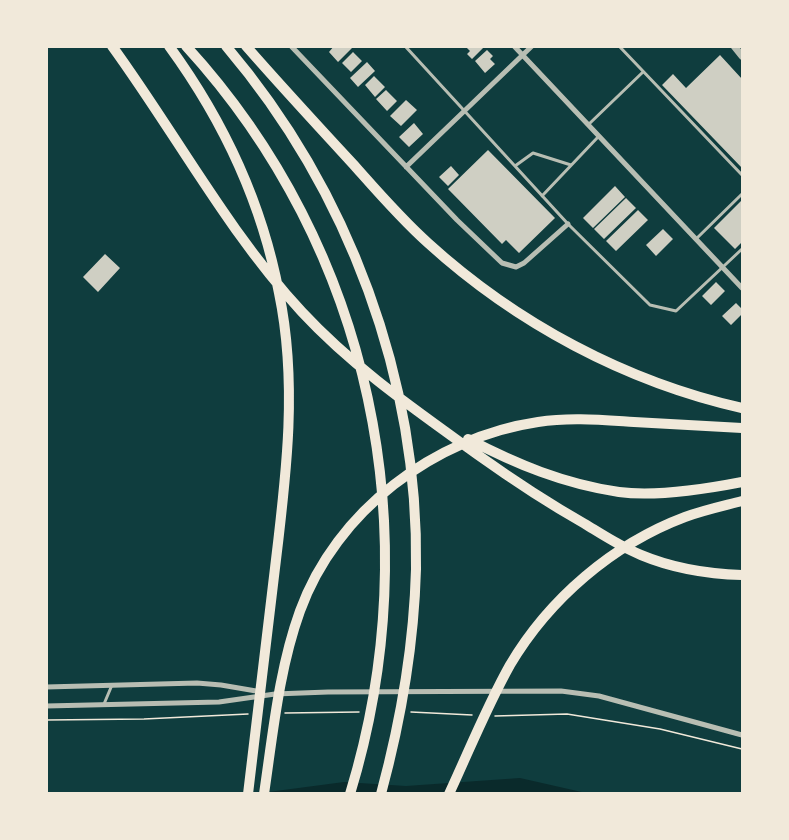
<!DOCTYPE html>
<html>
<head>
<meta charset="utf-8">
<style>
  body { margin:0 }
  #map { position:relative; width:789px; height:840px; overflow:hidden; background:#0f3d3e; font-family:"IBM Plex Serif",serif }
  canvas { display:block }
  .frame { position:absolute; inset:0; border:48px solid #f1e9da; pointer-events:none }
</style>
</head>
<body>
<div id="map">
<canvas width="789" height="840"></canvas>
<div class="frame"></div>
</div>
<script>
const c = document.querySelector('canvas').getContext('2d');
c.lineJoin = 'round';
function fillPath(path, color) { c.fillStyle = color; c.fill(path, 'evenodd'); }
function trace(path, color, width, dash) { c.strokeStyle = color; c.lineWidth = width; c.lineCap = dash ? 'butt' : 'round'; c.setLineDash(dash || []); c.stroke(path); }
fillPath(new Path2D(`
  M 520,778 L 586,793 L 253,794 L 344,782 L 406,786 Z`), '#0a2a2b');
fillPath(new Path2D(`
  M 334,46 L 351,46 L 352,48 L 338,62 L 329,52 Z
  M 465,46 L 485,46 L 472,59 L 467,54 L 470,51 Z
  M 487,50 L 493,56 L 490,59 L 495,64 L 485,73 L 475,61 Z
  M 353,52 L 362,61 L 351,72 L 342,63 Z
  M 720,55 L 742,79 L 742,168 L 662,85 L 673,74 L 686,88 Z
  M 367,62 L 375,71 L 358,87 L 350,78 Z
  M 374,76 L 385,87 L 375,97 L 365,85 Z
  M 386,90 L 397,101 L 387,111 L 376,99 Z
  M 406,100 L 417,110 L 401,126 L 390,116 Z
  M 414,123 L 423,134 L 409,147 L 399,137 Z
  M 488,150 L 555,218 L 519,253 L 506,240 L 502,244 L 448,189 Z
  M 451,166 L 459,175 L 448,186 L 439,177 Z
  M 615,186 L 625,197 L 593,228 L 583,218 Z
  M 626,198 L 636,208 L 604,239 L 594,229 Z
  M 742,200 L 742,242 L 735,249 L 714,228 Z
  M 638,210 L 648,220 L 616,251 L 606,241 Z
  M 663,229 L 673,239 L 656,256 L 646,245 Z
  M 105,254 L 120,268 L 98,292 L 83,277 Z
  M 716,282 L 725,291 L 711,305 L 702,296 Z
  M 736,303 L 742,309 L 742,314 L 731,325 L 722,316 Z`), '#cfcfc3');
trace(new Path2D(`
  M 411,712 L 472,715
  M 285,713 L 359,712
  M 495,716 L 567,714 L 660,729 L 742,749
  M 46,720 L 144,719 L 248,714`), '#f1e9da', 1.5);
trace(new Path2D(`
  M 405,46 L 568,224 L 650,305 L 676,311 L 742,249
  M 619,46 L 742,175
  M 589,124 L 643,72
  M 515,166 L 533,153 L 571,165
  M 542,196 L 598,137
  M 696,239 L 742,194
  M 104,704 L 112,685`), '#b8beb3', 3);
trace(new Path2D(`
  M 291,46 L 457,220 L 502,263 L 516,267 L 524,263 L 568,224
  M 514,46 L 742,288
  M 406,167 L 532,46
  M 46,687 L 197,683 L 221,685 L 262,692
  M 46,706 L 219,702 L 275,694 L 328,692 L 561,691 L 599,696 L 742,735`), '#b8beb3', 5);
trace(new Path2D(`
  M 734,46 L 742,56`), '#b8beb3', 7);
trace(new Path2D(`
  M 112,46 C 176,134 228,232 302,312 C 354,368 417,411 478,455 C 513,480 548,503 585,524 C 603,535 621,547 641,555 C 672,568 708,574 742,575
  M 169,46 C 223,120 262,203 279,293 C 298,384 286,477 275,568 C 266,643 257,718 248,794
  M 186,46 C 372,249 430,533 350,794
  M 226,46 C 349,191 419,379 416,569 C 414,645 401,720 381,794
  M 246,46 C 281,86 317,125 353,164 C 377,191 401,219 428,243 C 516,323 626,382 742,408
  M 468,439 C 516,464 564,484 619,492 C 656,497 706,489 742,482
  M 264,794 C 273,733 279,669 300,611 C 336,511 435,437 538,422 C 570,417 602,420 634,422 C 670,424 706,426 742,428
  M 449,794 C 469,751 487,706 510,665 C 549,599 613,544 685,517 C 704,510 723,506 742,501`), '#f1e9da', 10);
</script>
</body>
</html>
